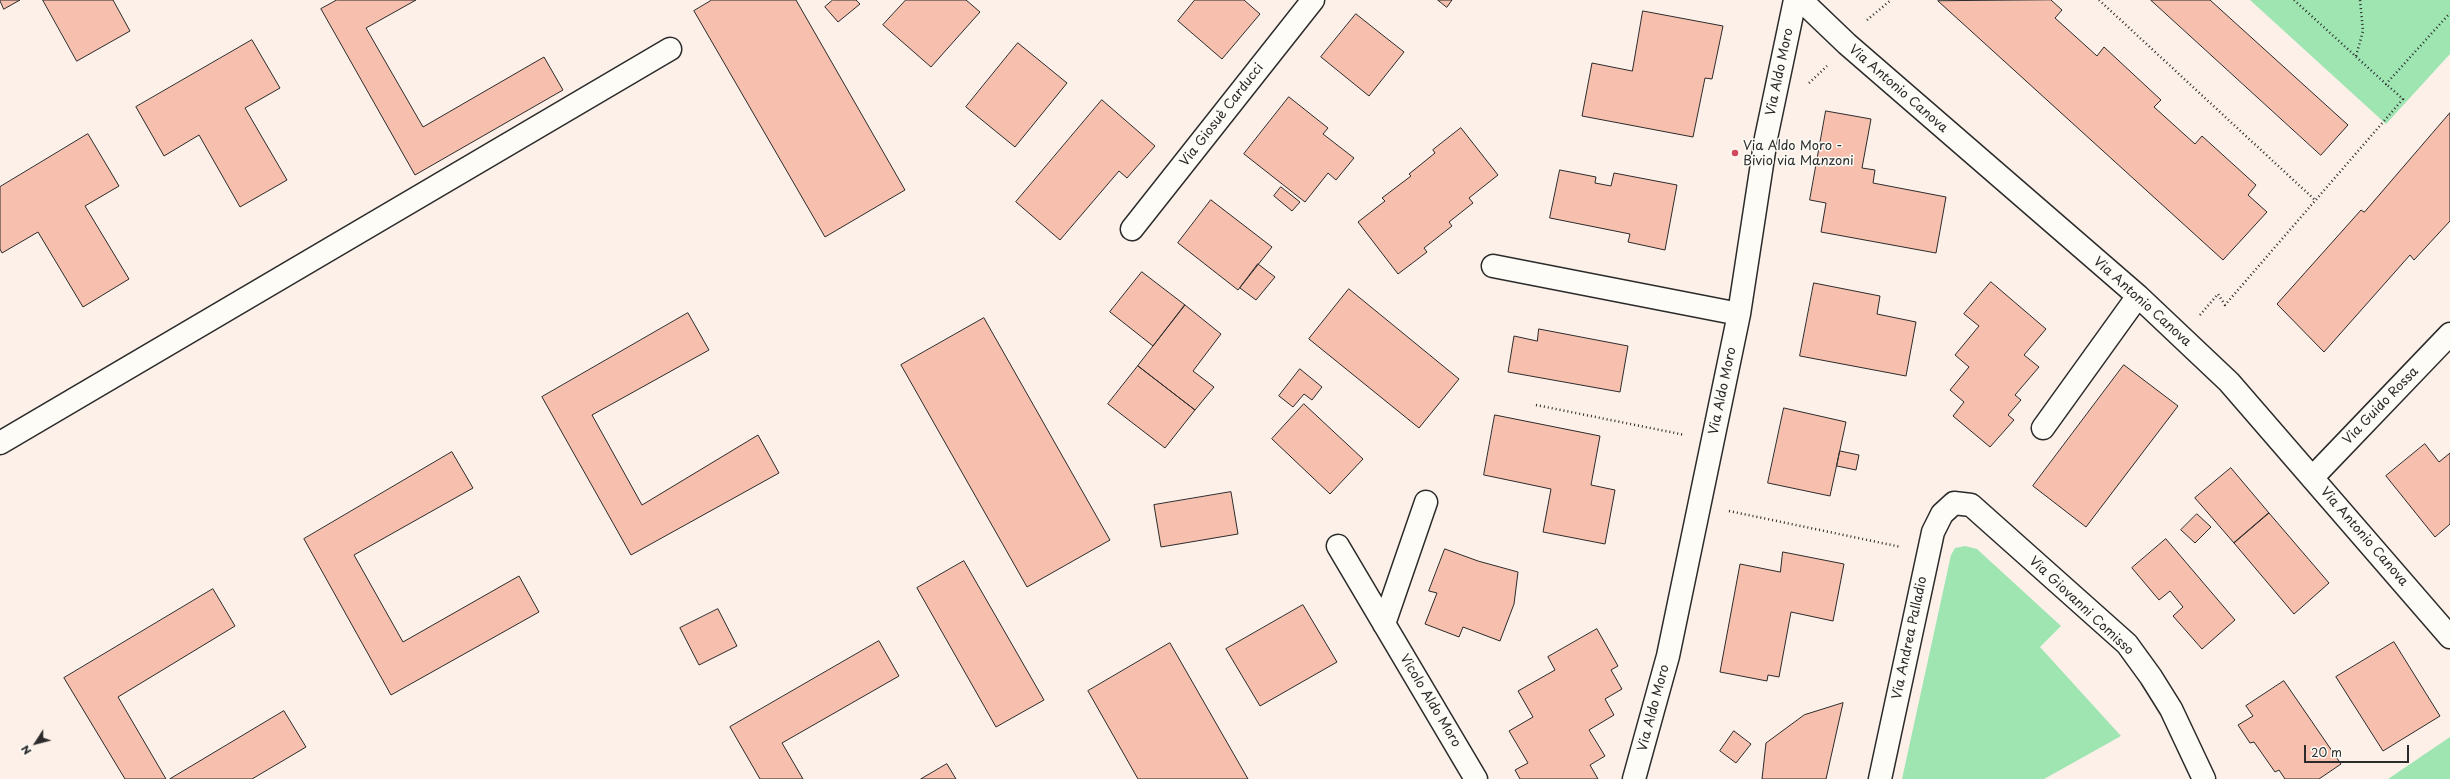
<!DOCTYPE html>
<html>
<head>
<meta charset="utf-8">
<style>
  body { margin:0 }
  #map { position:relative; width:2450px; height:779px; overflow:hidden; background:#fcf0e8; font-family:"Playpen Sans",sans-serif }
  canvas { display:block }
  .north { position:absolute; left:16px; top:723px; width:40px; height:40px; -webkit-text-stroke:3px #fdfcf7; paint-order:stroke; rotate:234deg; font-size:11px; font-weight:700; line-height:16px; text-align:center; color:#2b2b2b }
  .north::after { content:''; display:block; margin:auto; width:14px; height:18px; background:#2b2b2b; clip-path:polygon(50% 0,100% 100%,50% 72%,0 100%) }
  .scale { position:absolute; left:2304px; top:745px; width:105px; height:18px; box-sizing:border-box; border:2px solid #2b2b2b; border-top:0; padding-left:5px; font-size:12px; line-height:14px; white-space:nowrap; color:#2b2b2b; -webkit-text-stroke:3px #fdfcf7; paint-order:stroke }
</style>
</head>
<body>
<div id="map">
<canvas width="2450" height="779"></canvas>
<div class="north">N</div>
<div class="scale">20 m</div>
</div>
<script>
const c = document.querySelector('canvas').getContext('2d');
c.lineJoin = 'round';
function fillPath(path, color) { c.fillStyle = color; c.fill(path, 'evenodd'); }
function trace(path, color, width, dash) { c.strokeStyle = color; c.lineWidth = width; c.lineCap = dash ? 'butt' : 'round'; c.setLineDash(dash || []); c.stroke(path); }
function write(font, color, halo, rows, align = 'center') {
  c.font = font + ' "Playpen Sans",sans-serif'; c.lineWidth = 3; c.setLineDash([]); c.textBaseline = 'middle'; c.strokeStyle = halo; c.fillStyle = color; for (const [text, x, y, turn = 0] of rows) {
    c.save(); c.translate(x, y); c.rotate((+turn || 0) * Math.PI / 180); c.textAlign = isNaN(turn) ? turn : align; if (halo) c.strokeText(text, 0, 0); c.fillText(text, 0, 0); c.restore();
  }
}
fillPath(new Path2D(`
  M 2250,0 L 2450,0 L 2450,54 L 2386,124 Z
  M 1965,546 L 1977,549 L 2061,626 L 2040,647 L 2121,736 L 2044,779 L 1902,779 L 1951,555 L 1955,548 Z
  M 2450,737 L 2450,779 L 2388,779 Z`), '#9ee5b2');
const building = new Path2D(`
  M 0,0 L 20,0 L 4,9 Z
  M 43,0 L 113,0 L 130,31 L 77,61 Z
  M 337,0 L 416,0 L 366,28 L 423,127 L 544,57 L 563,90 L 415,175 L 321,9 Z
  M 712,0 L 796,0 L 905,190 L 825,237 L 694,11 Z
  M 833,0 L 856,0 L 860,4 L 838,22 L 825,7 Z
  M 906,0 L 966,0 L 980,12 L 931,67 L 883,25 Z
  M 1195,0 L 1244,0 L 1260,14 L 1222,59 L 1178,21 Z
  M 1438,0 L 1452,0 L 1447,7 Z
  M 2051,0 L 2062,10 L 2055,18 L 2097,56 L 2104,47 L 2161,100 L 2154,107 L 2195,144 L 2202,136 L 2256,185 L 2248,195 L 2267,212 L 2223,260 L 1938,1 Z
  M 2151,0 L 2210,0 L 2348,125 L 2321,155 Z
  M 1643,11 L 1723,26 L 1712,79 L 1705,78 L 1693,137 L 1582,116 L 1592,63 L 1632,71 Z
  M 1356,14 L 1404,52 L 1369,96 L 1321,57 Z
  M 252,40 L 280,88 L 245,108 L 287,180 L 240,207 L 199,135 L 164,156 L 136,107 Z
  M 1018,43 L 1067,83 L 1015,147 L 966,107 Z
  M 1289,97 L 1328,128 L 1323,134 L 1354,158 L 1336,180 L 1328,173 L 1305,202 L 1244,154 Z
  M 1102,100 L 1155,146 L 1127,178 L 1119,171 L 1060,240 L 1016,202 Z
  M 1826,111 L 1871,119 L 1862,168 L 1875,170 L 1873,183 L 1946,197 L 1936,253 L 1821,232 L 1826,203 L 1810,200 Z
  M 2450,113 L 2450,221 L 2414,260 L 2410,255 L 2324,352 L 2277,304 L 2361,210 L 2364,212 Z
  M 1461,128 L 1498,175 L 1469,198 L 1473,203 L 1449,222 L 1452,226 L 1424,248 L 1427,252 L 1398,274 L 1358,222 L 1385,201 L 1382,198 L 1411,176 L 1409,174 L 1435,153 L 1433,150 Z
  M 88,134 L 119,186 L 85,206 L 129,279 L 83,307 L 38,232 L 2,253 L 0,249 L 0,187 Z
  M 1560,170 L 1596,177 L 1595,183 L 1611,186 L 1614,173 L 1677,185 L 1665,250 L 1628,242 L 1630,234 L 1550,218 Z
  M 1281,187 L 1300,202 L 1292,211 L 1274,196 Z
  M 1211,200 L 1272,247 L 1238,290 L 1178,243 Z
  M 1258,264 L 1275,277 L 1256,300 L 1240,288 Z
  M 1142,272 L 1185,305 L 1153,346 L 1110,312 Z
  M 1991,282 L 2046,329 L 2024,355 L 2039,367 L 2015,395 L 2021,400 L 2008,415 L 2014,420 L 1990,447 L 1953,416 L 1964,402 L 1950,390 L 1969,367 L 1955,355 L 1979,326 L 1964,314 Z
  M 1814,283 L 1880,296 L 1877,314 L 1916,322 L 1906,376 L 1800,356 Z
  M 1349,289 L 1459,379 L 1419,428 L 1309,339 Z
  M 1185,305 L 1221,334 L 1193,371 L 1214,387 L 1195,410 L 1138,366 Z
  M 688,313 L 709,350 L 592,415 L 642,505 L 758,435 L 779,473 L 631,555 L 542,397 Z
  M 984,318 L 1110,540 L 1027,587 L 901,365 Z
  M 1539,329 L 1628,346 L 1620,392 L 1508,372 L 1514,336 L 1537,341 Z
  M 2124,365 L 2178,406 L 2086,527 L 2033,486 Z
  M 1138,366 L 1195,410 L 1165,448 L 1108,404 Z
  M 1300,369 L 1322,387 L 1312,400 L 1304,394 L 1293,407 L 1279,396 Z
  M 1304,404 L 1363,459 L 1330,494 L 1272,439 Z
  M 1784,408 L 1846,422 L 1830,496 L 1768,483 Z
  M 1495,415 L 1600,436 L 1591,485 L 1615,490 L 1605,544 L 1543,532 L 1551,489 L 1484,475 Z
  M 2425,444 L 2439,462 L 2450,453 L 2450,524 L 2435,537 L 2386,476 Z
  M 1840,451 L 1859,455 L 1856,470 L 1837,466 Z
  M 452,452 L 473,488 L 354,555 L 403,642 L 519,576 L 539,612 L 391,695 L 304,539 Z
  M 2231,468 L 2269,513 L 2234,543 L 2195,498 Z
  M 1231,492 L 1238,534 L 1161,547 L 1154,505 Z
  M 2269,513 L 2329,583 L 2294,614 L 2234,543 Z
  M 2197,514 L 2211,527 L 2195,543 L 2181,530 Z
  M 2166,539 L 2235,620 L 2202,649 L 2173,616 L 2183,607 L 2170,591 L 2159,600 L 2132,568 Z
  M 1445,549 L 1478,561 L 1518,572 L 1514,604 L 1500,641 L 1463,627 L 1459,637 L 1425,624 L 1437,593 L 1429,591 Z
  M 1783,552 L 1844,564 L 1833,621 L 1791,612 L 1779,677 L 1768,675 L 1767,681 L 1720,672 L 1740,564 L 1780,572 Z
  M 964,561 L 1044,700 L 996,727 L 917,588 Z
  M 213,589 L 235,626 L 118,697 L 166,779 L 125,779 L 64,678 Z
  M 1303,605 L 1337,662 L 1260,706 L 1226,649 Z
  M 718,609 L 737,646 L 699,665 L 680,628 Z
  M 1597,629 L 1618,666 L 1611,670 L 1622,689 L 1605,699 L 1614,715 L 1589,730 L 1605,756 L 1590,765 L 1598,779 L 1520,779 L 1515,770 L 1528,763 L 1509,731 L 1533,717 L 1518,691 L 1555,670 L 1548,657 Z
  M 879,641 L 899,676 L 782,743 L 803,779 L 760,779 L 730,727 Z
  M 2394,642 L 2440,716 L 2383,751 L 2336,677 Z
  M 1170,643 L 1248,779 L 1138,779 L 1088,691 Z
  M 2284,681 L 2341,764 L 2319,779 L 2285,779 L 2279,770 L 2275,772 L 2254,742 L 2250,743 L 2238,725 L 2253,716 L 2246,706 Z
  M 1843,703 L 1826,779 L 1762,779 L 1766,743 L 1804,715 Z
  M 284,711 L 306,747 L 252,779 L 170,779 Z
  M 1734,731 L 1751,744 L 1736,763 L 1720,751 Z
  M 947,764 L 956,779 L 921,779 Z`);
fillPath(building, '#f7bfad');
trace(building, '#2b2b2b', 1);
const minor = new Path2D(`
  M 1801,0 L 1847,44 L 2138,296 L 2229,382 L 2450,637
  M 1132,229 L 1313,0
  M 1493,266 L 1739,314
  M 2043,428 L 2138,296
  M 0,443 L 670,49
  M 2312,478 L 2450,334
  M 1338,546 L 1476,779
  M 1384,624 L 1426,502
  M 1634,779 L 1668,656 L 1739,314 L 1766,138 L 1795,0
  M 1880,779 L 1933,532 L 1942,514 L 1954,503 L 1971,505 L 2127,644 L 2151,677 L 2171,709 L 2204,779`);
trace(minor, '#2b2b2b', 25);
trace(new Path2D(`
  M 2099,0 L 2315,200
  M 2294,0 L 2386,84 L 2450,13
  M 1867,20 L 1891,0
  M 2356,56 L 2363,31 L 2360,0
  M 1809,83 L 1827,66
  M 2200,315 L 2218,294 L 2225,305 L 2403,99 L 2386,84
  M 1536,405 L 1685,435
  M 1729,511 L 1901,547`), '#2b2b2b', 2.5, [1, 3]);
trace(minor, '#fdfcf7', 22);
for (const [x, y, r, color] of [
  [1735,153,4,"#d1495b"]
]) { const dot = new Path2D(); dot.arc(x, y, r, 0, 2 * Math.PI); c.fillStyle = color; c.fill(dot); trace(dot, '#fdfcf7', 1.5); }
write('13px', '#2b2b2b', '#fdfcf7', [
  ["Via Aldo Moro",1780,72,-78],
  ["Via Antonio Canova",1898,89,41],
  ["Via Giosuè Carducci",1222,115,-52],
  ["Via Antonio Canova",2142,302,42],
  ["Via Aldo Moro",1723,391,-78],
  ["Via Guido Rossa",2381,406,-46],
  ["Via Antonio Canova",2364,537,49],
  ["Via Giovanni Comisso",2081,606,43],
  ["Via Andrea Palladio",1910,638,-78],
  ["Vicolo Aldo Moro",1430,701,59],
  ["Via Aldo Moro",1654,708,-75]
]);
write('13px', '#2b2b2b', '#fdfcf7', [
  ["Via Aldo Moro -",1743,146],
  ["Bivio via Manzoni",1743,161]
], 'left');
</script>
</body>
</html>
